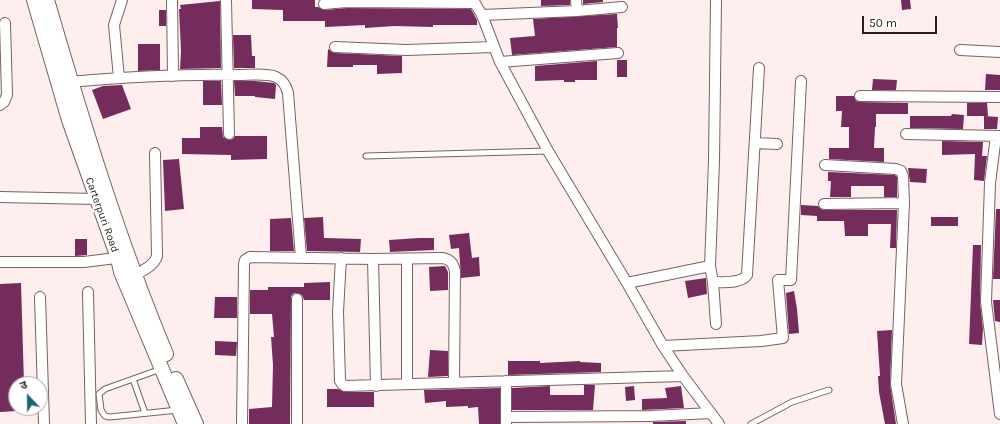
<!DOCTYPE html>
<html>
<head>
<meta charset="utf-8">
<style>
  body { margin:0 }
  #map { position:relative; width:1000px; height:424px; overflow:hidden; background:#fee; font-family:Karla,"Noto Sans Devanagari",sans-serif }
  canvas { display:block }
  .north { position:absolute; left:8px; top:376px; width:40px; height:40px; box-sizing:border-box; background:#fff; border:1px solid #a8a5a5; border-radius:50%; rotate:338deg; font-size:11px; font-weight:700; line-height:16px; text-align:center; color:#261d1d }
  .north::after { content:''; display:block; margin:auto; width:14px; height:18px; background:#1c6771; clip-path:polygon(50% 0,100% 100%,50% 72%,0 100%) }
  .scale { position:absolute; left:862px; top:16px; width:75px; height:18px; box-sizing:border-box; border:2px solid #261d1d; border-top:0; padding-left:5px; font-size:12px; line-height:14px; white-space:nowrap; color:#261d1d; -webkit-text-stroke:3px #fff; paint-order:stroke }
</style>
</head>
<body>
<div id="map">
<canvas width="1000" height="424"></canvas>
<div class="north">उ</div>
<div class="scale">50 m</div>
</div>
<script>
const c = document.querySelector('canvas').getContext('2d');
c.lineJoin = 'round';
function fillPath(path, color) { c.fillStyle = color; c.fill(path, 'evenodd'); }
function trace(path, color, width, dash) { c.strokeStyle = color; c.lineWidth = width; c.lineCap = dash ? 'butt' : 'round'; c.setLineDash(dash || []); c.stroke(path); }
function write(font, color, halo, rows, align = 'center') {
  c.font = font + ' Karla,sans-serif'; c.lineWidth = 4; c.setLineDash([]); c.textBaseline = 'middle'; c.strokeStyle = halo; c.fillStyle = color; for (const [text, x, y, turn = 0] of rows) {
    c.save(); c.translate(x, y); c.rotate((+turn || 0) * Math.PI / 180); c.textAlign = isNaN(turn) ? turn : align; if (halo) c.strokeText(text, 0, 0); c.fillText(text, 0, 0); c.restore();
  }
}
fillPath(new Path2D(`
  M 252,0 L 315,0 L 315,7 L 318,7 L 325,10 L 347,8 L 471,9 L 477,20 L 477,25 L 433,25 L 433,27 L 394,26 L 365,28 L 365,25 L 325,27 L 325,21 L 283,21 L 283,10 L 252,9 Z
  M 541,0 L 570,0 L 570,5 L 541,6 Z
  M 583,0 L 603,0 L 603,2 L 583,4 Z
  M 901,0 L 910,0 L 911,9 L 902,10 Z
  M 220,1 L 221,68 L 180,69 L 181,51 L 179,9 L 181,9 L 180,5 Z
  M 159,10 L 166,10 L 166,26 L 159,26 Z
  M 617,14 L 618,28 L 617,28 L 617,47 L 512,55 L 510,38 L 535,36 L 533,19 Z
  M 233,35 L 251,35 L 252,56 L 255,56 L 255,68 L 234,68 Z
  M 138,44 L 160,44 L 160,70 L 138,71 Z
  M 328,49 L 335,53 L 402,56 L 402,73 L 377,74 L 377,65 L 353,65 L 353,67 L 327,67 Z
  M 617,60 L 627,60 L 627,77 L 617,77 Z
  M 597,61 L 597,80 L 575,80 L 575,82 L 564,82 L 564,80 L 535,81 L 535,66 Z
  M 986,74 L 1000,75 L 1000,90 L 985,90 Z
  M 873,79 L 897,80 L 896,90 L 872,90 Z
  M 203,81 L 221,81 L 222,105 L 203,105 Z
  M 234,81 L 255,81 L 274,83 L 276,85 L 275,99 L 255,97 L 255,96 L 235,96 Z
  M 122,85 L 131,109 L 103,119 L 92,90 L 103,86 Z
  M 836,96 L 854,96 L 856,101 L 860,102 L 908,103 L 908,114 L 876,114 L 876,127 L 875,127 L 874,148 L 884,148 L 884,162 L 829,159 L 829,148 L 849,148 L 849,127 L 841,127 L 842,111 L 836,111 Z
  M 967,103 L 987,103 L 988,116 L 967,116 Z
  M 952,114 L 964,115 L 963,129 L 910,128 L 910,116 L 951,116 Z
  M 984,116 L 998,117 L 997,129 L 984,129 Z
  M 200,127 L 222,127 L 223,137 L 229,140 L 233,139 L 235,136 L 267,136 L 267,159 L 231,160 L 231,155 L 182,154 L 182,138 L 200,138 Z
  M 942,141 L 983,142 L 982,156 L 987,156 L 984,181 L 974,180 L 975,154 L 942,155 Z
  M 179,159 L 184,209 L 165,211 L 163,160 Z
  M 908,168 L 927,169 L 926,183 L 910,182 Z
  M 828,172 L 895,175 L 897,177 L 897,197 L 884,197 L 884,186 L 851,186 L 851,197 L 830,197 L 831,181 L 828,181 Z
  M 801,205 L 818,206 L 821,209 L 824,210 L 897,210 L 896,248 L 890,248 L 891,224 L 868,224 L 868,236 L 845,236 L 844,221 L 817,221 L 817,216 L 801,215 Z
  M 996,209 L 1000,209 L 1000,279 L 993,279 Z
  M 323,217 L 324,238 L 361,239 L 360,252 L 307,251 L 304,218 Z
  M 931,217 L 958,217 L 958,226 L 931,226 Z
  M 291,218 L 294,251 L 270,251 L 270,219 Z
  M 469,233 L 472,258 L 479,257 L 480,276 L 461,278 L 459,248 L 451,249 L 449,235 Z
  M 419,238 L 434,238 L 434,250 L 390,252 L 389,240 Z
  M 75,239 L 87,239 L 87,255 L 75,256 Z
  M 973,245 L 981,245 L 980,302 L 983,329 L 982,345 L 969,344 Z
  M 445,266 L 448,272 L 448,290 L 430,291 L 429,267 Z
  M 706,278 L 707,294 L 688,298 L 685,281 Z
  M 330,282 L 330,300 L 304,300 L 302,295 L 297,293 L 294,293 L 291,296 L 290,424 L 249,424 L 249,409 L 272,407 L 273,365 L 271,337 L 274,337 L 272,314 L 250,314 L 250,290 L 268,290 L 268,287 L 304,287 L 304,283 Z
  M 21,283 L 24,384 L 16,384 L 16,411 L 0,412 L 0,284 Z
  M 794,291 L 797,309 L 799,333 L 789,334 L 786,293 Z
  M 215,297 L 237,297 L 237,318 L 214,318 Z
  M 993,300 L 1000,300 L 1000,322 L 995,321 Z
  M 892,330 L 890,384 L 896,424 L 885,424 L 879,392 L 878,376 L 880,376 L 877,331 Z
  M 215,341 L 237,342 L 236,356 L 215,355 Z
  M 430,350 L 448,351 L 448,376 L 428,377 Z
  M 508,361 L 540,361 L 540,363 L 580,361 L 580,362 L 601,363 L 601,372 L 508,375 Z
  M 584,385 L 595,385 L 593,410 L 512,410 L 512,388 L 550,386 L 550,395 L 584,395 Z
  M 634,386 L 635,400 L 626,401 L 625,387 Z
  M 681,386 L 684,408 L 642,410 L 642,399 L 667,398 L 665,388 Z
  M 500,388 L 500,424 L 479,424 L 478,407 L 468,408 L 468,406 L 446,407 L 446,401 L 425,403 L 424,390 Z
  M 327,389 L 338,389 L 345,392 L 374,392 L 374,407 L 327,407 Z
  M 686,421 L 686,424 L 653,424 L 653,422 Z`), '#732c5b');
const lane = new Path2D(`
  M 366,156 L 548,151
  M 161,369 L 105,389 L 99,394 L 101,410 L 105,416 L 110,417 L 178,410
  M 133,379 L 145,413
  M 751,424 L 792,402 L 829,390`);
const street = new Path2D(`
  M 172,0 L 173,76
  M 226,0 L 229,134
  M 473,0 L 482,15 L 500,62 L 548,151 L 627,283 L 663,346 L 683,376 L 719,424
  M 576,0 L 577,11
  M 716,0 L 714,161 L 710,266 L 713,282 L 716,324
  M 324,4 L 347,2 L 475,3
  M 482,15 L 577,11 L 622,7
  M 335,47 L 406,50 L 494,47
  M 960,50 L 1000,52
  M 500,62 L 618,53
  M 119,78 L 114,25 L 122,0
  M 65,81 L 70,82 C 126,77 183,74 239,75 C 249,75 267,73 276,77 C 283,80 286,85 288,93 L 301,257
  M 860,96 L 1000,97
  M 0,105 L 4,102 L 7,95 L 5,23
  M 906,134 L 1000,136
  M 996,136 L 990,183 L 986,302 L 1000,414
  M 755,143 L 777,144
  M 825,165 L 896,169 L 901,171 L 903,176 L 904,203 L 896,384 L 903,424
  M 0,197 L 96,199 L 102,197
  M 824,204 L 904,203
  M 341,258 L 338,312 L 340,381 L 342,384 L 345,386 L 683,376
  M 373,259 L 376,386
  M 0,262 L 84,262 L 124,257
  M 135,275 C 143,270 154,266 157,256 L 155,153
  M 713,282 C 723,282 741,284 747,275 L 759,68
  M 627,283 L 710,266
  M 88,292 L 91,424
  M 40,297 L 44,424
  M 663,346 L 761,341 L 783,338 L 778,280 L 791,280 L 801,81
  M 407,384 L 407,259
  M 506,417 L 651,416 L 711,413
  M 242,424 L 244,264 L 245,260 L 250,257 L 373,259 L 443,258 C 451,260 453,263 455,271 L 454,382
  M 297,424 L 297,299
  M 506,424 L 506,381`);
const secondary = new Path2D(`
  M 34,0 L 69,120 L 118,258 L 121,272 L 185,424
  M 47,0 C 82,120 118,239 166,354
  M 176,379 L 196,424`);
trace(lane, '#786161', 7);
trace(street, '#786161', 12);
trace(secondary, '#786161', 16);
trace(lane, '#fff', 5);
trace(street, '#fff', 10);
trace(secondary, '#fff', 14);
write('11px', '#261d1d', '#fff', [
  ["Carterpuri Road",102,215,70]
]);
</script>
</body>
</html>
